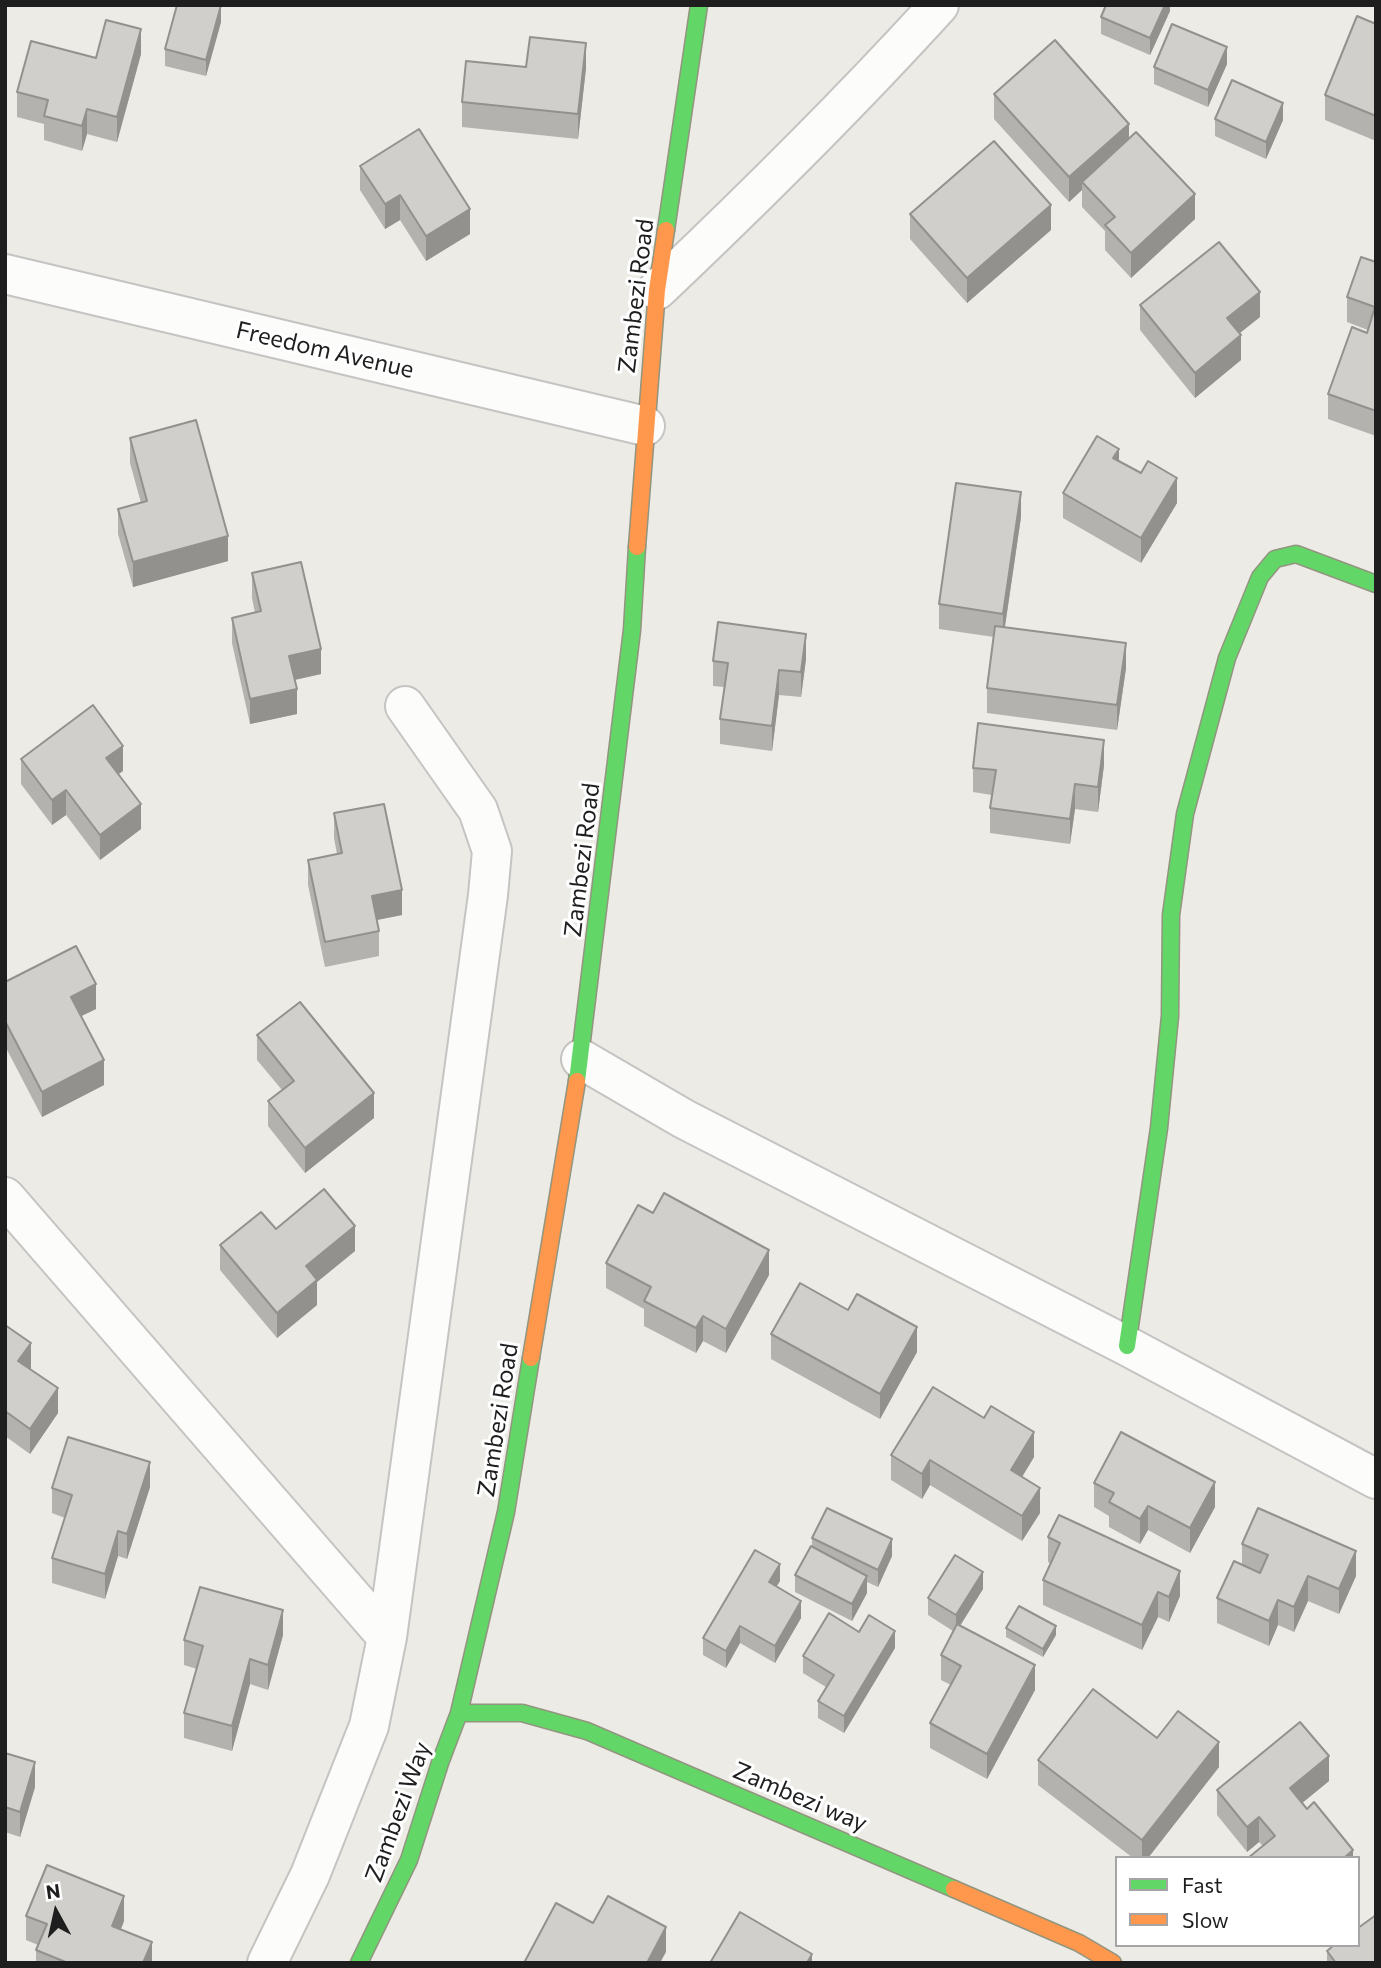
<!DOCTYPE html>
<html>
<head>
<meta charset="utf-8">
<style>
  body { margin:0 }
  #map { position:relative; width:1381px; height:1968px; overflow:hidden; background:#ecebe6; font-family:Commissioner,sans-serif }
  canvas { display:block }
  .frame { position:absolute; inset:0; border:7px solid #1e1e1e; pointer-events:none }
  .legend { position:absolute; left:1115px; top:1856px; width:245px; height:91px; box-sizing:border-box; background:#fff; border:2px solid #a5a5a5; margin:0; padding:9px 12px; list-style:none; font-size:21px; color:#1e1e1e }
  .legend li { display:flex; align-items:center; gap:14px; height:35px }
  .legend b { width:35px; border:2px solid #a5a5a5 }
  .north { position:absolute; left:21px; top:1877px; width:70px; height:70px; -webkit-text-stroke:5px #fff; paint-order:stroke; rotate:352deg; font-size:19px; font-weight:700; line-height:28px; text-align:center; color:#1e1e1e }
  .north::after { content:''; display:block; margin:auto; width:24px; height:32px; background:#1e1e1e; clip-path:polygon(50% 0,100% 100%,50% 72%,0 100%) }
</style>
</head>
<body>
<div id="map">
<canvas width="1381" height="1968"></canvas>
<div class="frame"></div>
<ul class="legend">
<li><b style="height:9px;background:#63d668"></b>Fast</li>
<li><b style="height:9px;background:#ff974d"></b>Slow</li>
</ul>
<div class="north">N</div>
</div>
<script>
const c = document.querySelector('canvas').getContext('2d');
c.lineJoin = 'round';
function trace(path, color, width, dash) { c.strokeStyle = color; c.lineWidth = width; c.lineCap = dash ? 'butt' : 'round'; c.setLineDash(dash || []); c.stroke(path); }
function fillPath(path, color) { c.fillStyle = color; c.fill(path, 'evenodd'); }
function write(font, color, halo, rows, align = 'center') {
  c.font = font + ' Commissioner,sans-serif'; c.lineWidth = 6; c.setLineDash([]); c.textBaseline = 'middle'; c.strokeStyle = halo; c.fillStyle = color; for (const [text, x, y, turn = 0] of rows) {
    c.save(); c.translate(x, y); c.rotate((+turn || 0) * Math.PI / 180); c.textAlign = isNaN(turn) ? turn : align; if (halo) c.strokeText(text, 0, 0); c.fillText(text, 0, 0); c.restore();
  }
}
const street = new Path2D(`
  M 5,274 L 645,426
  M 657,290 C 754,198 849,104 939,5
  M 581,1059 L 684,1119 L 1127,1346 L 1376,1479
  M 5,1197 L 387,1637
  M 267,1963 L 310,1875 L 369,1726 L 387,1637 L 488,895 L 492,851 L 478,810 L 405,706`);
const fast = new Path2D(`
  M 666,230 L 699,5
  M 577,1081 L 632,630 L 637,547
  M 1127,1346 L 1159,1128 L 1170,1016 L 1171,915 L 1185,814 L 1227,658 L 1260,577 L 1275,559 L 1296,554 L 1376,584
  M 459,1713 L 522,1713 L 587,1731 L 954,1889
  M 359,1963 L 409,1860 L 440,1763 L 459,1713 L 506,1512 L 531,1358`);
const slow = new Path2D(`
  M 637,547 L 657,290 L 666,230
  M 531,1358 L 577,1081
  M 954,1889 L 1079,1943 L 1113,1963`);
trace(street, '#c5c4c2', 42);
trace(fast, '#92957f', 19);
trace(slow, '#92957f', 19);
trace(street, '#fcfcfb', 38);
trace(fast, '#63d668', 16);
trace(slow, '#ff974d', 16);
fillPath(new Path2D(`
  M 1170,5 L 1170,11 L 1150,55 L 1101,34 L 1101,17 Z
  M 221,22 L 206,76 L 165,66 L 165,49 Z
  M 1376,24 L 1376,141 L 1325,120 L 1325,95 Z
  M 141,54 L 117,142 L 87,134 L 82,151 L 44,140 L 44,124 L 17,117 L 17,92 L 96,58 Z
  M 1227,64 L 1208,107 L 1154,84 L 1154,67 Z
  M 526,67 L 586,68 L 578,139 L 462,127 L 462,102 Z
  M 994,94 L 1129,139 L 1195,219 L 1131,278 L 1105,250 L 1105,231 L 1082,207 L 1082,190 L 1069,202 L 994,119 Z
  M 1215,119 L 1283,120 L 1266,159 L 1215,136 Z
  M 360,166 L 470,234 L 426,261 L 400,220 L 385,229 L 360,190 Z
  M 910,214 L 1051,230 L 967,303 L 910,239 Z
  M 1376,262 L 1376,436 L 1328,419 L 1328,394 L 1368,330 L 1347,322 L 1347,297 Z
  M 1140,305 L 1260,317 L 1240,333 L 1241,360 L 1195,398 L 1140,330 Z
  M 130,438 L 228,561 L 133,587 L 118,534 L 118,509 L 141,503 L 130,463 Z
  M 1119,461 L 1177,503 L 1141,563 L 1063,518 L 1063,493 Z
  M 1021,517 L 1005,627 L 1126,668 L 1117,730 L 987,713 L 987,688 L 994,637 L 939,629 L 939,604 Z
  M 252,573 L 321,674 L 295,680 L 297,714 L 250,724 L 232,643 L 232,618 L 255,613 L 252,598 Z
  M 806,659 L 801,697 L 779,695 L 772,751 L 720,744 L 720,719 L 724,687 L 713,686 L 713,661 Z
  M 21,759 L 123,771 L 118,774 L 141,829 L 100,860 L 66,815 L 52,825 L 21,784 Z
  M 1104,765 L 1098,812 L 1075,809 L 1070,844 L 990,833 L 990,808 L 992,795 L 973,792 L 973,768 Z
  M 334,813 L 402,915 L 376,920 L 379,931 L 379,956 L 325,967 L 308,885 L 308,860 L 337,854 L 334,838 Z
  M 5,982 L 96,1009 L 81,1016 L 104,1085 L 42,1117 L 5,1046 Z
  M 257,1035 L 374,1118 L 305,1173 L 268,1126 L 268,1101 L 282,1090 L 257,1060 Z
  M 276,1229 L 355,1251 L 317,1282 L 317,1305 L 277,1338 L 220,1270 L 220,1245 Z
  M 606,1263 L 769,1275 L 726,1353 L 703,1341 L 696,1353 L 644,1326 L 644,1309 L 606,1288 Z
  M 5,1325 L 31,1368 L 30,1369 L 58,1413 L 30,1454 L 5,1436 Z
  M 771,1334 L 917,1352 L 880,1419 L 771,1359 Z
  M 891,1455 L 1034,1457 L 1022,1477 L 1040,1513 L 1022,1541 L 930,1485 L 922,1499 L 891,1480 Z
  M 1094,1483 L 1215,1507 L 1190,1553 L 1148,1530 L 1140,1544 L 1109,1527 L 1109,1516 L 1094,1507 Z
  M 150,1487 L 127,1559 L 118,1556 L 105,1599 L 52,1583 L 52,1558 L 65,1518 L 52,1513 L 52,1488 Z
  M 1048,1537 L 1180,1596 L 1169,1622 L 1158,1617 L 1142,1650 L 1043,1605 L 1043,1580 L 1051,1564 L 1048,1562 Z
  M 812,1538 L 892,1556 L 878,1587 L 867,1582 L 867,1593 L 852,1621 L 795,1592 L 795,1575 L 812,1547 Z
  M 1242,1544 L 1356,1576 L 1339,1614 L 1308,1601 L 1294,1632 L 1278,1625 L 1269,1646 L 1217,1623 L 1217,1598 L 1242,1564 Z
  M 780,1581 L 776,1587 L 801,1618 L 775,1663 L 740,1643 L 726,1668 L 703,1655 L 703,1638 Z
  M 983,1589 L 960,1626 L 1035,1690 L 987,1779 L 930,1748 L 930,1723 L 951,1685 L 941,1680 L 941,1655 L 953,1631 L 928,1615 L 928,1598 Z
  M 1006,1628 L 1056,1635 L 1043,1657 L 1006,1637 Z
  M 859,1632 L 895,1648 L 844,1733 L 818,1718 L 818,1701 L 826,1687 L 803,1673 L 803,1656 Z
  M 283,1635 L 268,1690 L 250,1684 L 232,1751 L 184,1738 L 184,1713 L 197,1669 L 184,1665 L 184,1640 Z
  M 5,1753 L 35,1787 L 20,1837 L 5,1832 Z
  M 1038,1760 L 1219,1767 L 1148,1858 L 1133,1858 L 1038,1785 Z
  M 1329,1781 L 1302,1803 L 1353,1858 L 1263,1846 L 1259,1842 L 1247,1852 L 1217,1815 L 1217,1790 Z
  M 26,1916 L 124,1921 L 121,1929 L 152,1963 L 36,1963 L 36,1950 L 38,1945 L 26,1940 Z
  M 1327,1951 L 1376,1963 L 1327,1963 Z`), '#b3b2af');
fillPath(new Path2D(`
  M 221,5 L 221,22 L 206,76 L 206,60 Z
  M 1165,5 L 1170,5 L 1170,11 L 1150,55 L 1150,38 Z
  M 141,29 L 141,54 L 117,142 L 117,117 Z
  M 586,43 L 586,68 L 578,139 L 578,114 Z
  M 1227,47 L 1227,64 L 1208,107 L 1208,90 Z
  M 1283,103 L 1283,120 L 1266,159 L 1266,142 Z
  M 87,109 L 87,134 L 82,151 L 82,126 Z
  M 1129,124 L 1129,149 L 1082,182 L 1082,190 L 1069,202 L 1069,177 Z
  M 1195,194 L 1195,219 L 1131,278 L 1131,253 Z
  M 400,195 L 400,220 L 385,229 L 385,204 Z
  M 1051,205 L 1051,230 L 967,303 L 967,278 Z
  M 470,209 L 470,234 L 426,261 L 426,236 Z
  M 1260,292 L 1260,317 L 1227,343 L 1227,318 Z
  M 1241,335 L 1241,360 L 1195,398 L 1195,373 Z
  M 1119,449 L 1119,474 L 1113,458 Z
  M 1177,478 L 1177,503 L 1141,563 L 1141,538 Z
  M 1021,492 L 1021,517 L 1003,639 L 1003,614 Z
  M 228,536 L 228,561 L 133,587 L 133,562 Z
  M 806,634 L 806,659 L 801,697 L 801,672 Z
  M 1126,643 L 1126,668 L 1117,730 L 1117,705 Z
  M 321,649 L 321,674 L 289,681 L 289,656 Z
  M 779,670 L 779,695 L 772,751 L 772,726 Z
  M 297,689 L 297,714 L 250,724 L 250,699 Z
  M 1104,740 L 1104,765 L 1098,812 L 1098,787 Z
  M 123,746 L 123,771 L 106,783 L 106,758 Z
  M 1075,784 L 1075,809 L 1070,844 L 1070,819 Z
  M 66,790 L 66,815 L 52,825 L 52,800 Z
  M 141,804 L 141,829 L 100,860 L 100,835 Z
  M 402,890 L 402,915 L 372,921 L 372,896 Z
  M 96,984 L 96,1009 L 71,1021 L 71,997 Z
  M 104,1060 L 104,1085 L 42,1117 L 42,1092 Z
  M 374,1093 L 374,1118 L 305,1173 L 305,1148 Z
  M 355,1226 L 355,1251 L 317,1282 L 317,1305 L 277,1338 L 277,1313 L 306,1266 Z
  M 769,1250 L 769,1275 L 726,1353 L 726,1329 Z
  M 703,1316 L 703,1341 L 696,1353 L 696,1328 Z
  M 917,1327 L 917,1352 L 880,1419 L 880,1394 Z
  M 31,1343 L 31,1368 L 18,1386 L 18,1361 Z
  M 58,1388 L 58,1413 L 30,1454 L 30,1429 Z
  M 1034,1432 L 1034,1457 L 1011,1495 L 1011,1470 Z
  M 930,1460 L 930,1485 L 922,1499 L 922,1474 Z
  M 150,1462 L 150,1487 L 127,1559 L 127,1534 Z
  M 1215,1482 L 1215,1507 L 1190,1553 L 1190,1528 Z
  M 1040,1488 L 1040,1513 L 1022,1541 L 1022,1516 Z
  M 1148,1506 L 1148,1530 L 1140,1544 L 1140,1519 Z
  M 118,1531 L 118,1556 L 105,1599 L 105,1574 Z
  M 892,1539 L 892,1556 L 878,1587 L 878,1570 Z
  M 1356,1551 L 1356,1576 L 1339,1614 L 1339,1589 Z
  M 780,1564 L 780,1581 L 769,1599 L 769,1582 Z
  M 1180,1571 L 1180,1596 L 1169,1622 L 1169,1597 Z
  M 983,1572 L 983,1589 L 956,1632 L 956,1615 Z
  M 867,1576 L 867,1593 L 852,1621 L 852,1604 Z
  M 1308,1576 L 1308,1601 L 1294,1632 L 1294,1607 Z
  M 1158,1592 L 1158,1617 L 1142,1650 L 1142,1625 Z
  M 1278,1600 L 1278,1625 L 1269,1646 L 1269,1621 Z
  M 801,1601 L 801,1618 L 775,1663 L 775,1646 Z
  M 283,1610 L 283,1635 L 268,1690 L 268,1665 Z
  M 740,1626 L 740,1643 L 726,1668 L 726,1651 Z
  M 1056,1626 L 1056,1635 L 1043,1657 L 1043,1649 Z
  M 895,1631 L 895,1648 L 844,1733 L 844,1716 Z
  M 250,1659 L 250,1684 L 232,1751 L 232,1726 Z
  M 1035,1665 L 1035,1690 L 987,1779 L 987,1754 Z
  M 1219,1742 L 1219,1767 L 1148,1858 L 1142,1858 L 1142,1840 Z
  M 1329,1756 L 1329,1781 L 1290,1813 L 1290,1788 Z
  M 35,1762 L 35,1787 L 20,1837 L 20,1812 Z
  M 1259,1817 L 1259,1842 L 1247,1852 L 1247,1827 Z
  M 1353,1850 L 1353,1858 L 1344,1858 Z
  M 124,1896 L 124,1921 L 112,1951 L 112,1926 Z
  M 666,1927 L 666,1952 L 660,1963 L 647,1963 Z
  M 152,1942 L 152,1963 L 143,1963 Z
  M 812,1954 L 812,1963 L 807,1963 Z`), '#92918e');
const building = new Path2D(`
  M 177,5 L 221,5 L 206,60 L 165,49 Z
  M 1106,5 L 1165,5 L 1150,38 L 1101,17 Z
  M 1357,16 L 1376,24 L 1376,116 L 1325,95 Z
  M 106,20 L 141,29 L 117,117 L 87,109 L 82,126 L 44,116 L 48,100 L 17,92 L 31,41 L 96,58 Z
  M 1172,24 L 1227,47 L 1208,90 L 1154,67 Z
  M 530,37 L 586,43 L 578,114 L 462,102 L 466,61 L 526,67 Z
  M 1055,40 L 1129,124 L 1069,177 L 994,94 Z
  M 1232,80 L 1283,103 L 1266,142 L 1215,119 Z
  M 419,129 L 470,209 L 426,236 L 400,195 L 385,204 L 360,166 Z
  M 1136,132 L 1195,194 L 1131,253 L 1105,225 L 1115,217 L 1082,182 Z
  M 994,141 L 1051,205 L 967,278 L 910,214 Z
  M 1219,242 L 1260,292 L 1227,318 L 1241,335 L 1195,373 L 1140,305 Z
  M 1361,257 L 1376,262 L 1376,411 L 1328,394 L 1352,327 L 1367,333 L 1375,307 L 1347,297 Z
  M 196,420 L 228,536 L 133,562 L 118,509 L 147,501 L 130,438 Z
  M 1097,436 L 1119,449 L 1113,458 L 1141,473 L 1148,461 L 1177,478 L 1141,538 L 1063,493 Z
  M 956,483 L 1021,492 L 1003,614 L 939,604 Z
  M 301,562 L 321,649 L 289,656 L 297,689 L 250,699 L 232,618 L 261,611 L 252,573 Z
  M 718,622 L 806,634 L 801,672 L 779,670 L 772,726 L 720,719 L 728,663 L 713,661 Z
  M 995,626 L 1126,643 L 1117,705 L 987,688 Z
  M 93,705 L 123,746 L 106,758 L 141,804 L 100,835 L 66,790 L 52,800 L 21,759 Z
  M 978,723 L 1104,740 L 1098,787 L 1075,784 L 1070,819 L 990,808 L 996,770 L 973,768 Z
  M 384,804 L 402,890 L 372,896 L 379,931 L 325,942 L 308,860 L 342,853 L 334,813 Z
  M 76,946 L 96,984 L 71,997 L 104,1060 L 42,1092 L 5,1021 L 5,982 Z
  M 300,1002 L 374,1093 L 305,1148 L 268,1101 L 294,1081 L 257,1035 Z
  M 324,1189 L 355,1226 L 306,1266 L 317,1280 L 277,1313 L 220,1245 L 261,1212 L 276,1229 Z
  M 664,1193 L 769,1250 L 726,1329 L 703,1316 L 696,1328 L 644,1301 L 651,1287 L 606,1263 L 638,1205 L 653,1213 Z
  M 800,1283 L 848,1310 L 857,1294 L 917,1327 L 880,1394 L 771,1334 Z
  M 5,1325 L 31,1343 L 18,1361 L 58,1388 L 30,1429 L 5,1411 Z
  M 933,1387 L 984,1418 L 991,1406 L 1034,1432 L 1011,1470 L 1040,1488 L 1022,1516 L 930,1460 L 922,1474 L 891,1455 Z
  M 1121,1432 L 1215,1482 L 1190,1528 L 1148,1506 L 1140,1519 L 1109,1502 L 1114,1493 L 1094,1483 Z
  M 68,1437 L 150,1462 L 127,1534 L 118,1531 L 105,1574 L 52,1558 L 72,1495 L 52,1488 Z
  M 827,1508 L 892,1539 L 878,1570 L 812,1538 Z
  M 1258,1508 L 1356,1551 L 1339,1589 L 1308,1576 L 1294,1607 L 1278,1600 L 1269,1621 L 1217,1598 L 1234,1561 L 1260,1573 L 1268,1555 L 1242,1544 Z
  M 1059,1515 L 1180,1571 L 1169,1597 L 1158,1592 L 1142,1625 L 1043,1580 L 1060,1543 L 1048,1537 Z
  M 811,1546 L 867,1576 L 852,1604 L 795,1575 Z
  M 755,1550 L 780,1564 L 769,1582 L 801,1601 L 775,1646 L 740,1626 L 726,1651 L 703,1638 Z
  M 955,1555 L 983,1572 L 956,1615 L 928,1598 Z
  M 200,1587 L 283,1610 L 268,1665 L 250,1659 L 232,1726 L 184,1713 L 203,1646 L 184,1640 Z
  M 1019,1606 L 1056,1626 L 1043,1649 L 1006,1628 Z
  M 829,1613 L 859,1632 L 869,1615 L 895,1631 L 844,1716 L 818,1701 L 834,1675 L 803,1656 Z
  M 957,1624 L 1035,1665 L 987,1754 L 930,1723 L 961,1666 L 941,1655 Z
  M 1093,1689 L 1157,1738 L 1178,1711 L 1219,1742 L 1142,1840 L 1038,1760 Z
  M 1300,1722 L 1329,1756 L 1290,1788 L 1307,1809 L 1314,1802 L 1353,1850 L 1344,1858 L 1248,1858 L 1275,1836 L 1259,1817 L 1247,1827 L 1217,1790 Z
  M 5,1753 L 35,1762 L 20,1812 L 5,1807 Z
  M 47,1865 L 124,1896 L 112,1926 L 152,1942 L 143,1963 L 68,1963 L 36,1950 L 47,1924 L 26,1916 Z
  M 608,1896 L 666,1927 L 647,1963 L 524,1963 L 556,1903 L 593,1923 Z
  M 740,1912 L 812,1954 L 807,1963 L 710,1963 Z
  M 1376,1915 L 1376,1963 L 1336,1963 L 1327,1951 L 1334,1945 L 1358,1945 L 1358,1928 Z`);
fillPath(building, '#d0cfcb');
trace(building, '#92918e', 2);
write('24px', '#1e1e1e', '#fff', [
  ["Zambezi Road",636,296,-83],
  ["Freedom Avenue",325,350,13],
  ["Zambezi Road",582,860,-83],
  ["Zambezi Road",498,1420,-81],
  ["Zambezi way",800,1797,23],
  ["Zambezi Way",398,1812,-70]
]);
</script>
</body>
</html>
